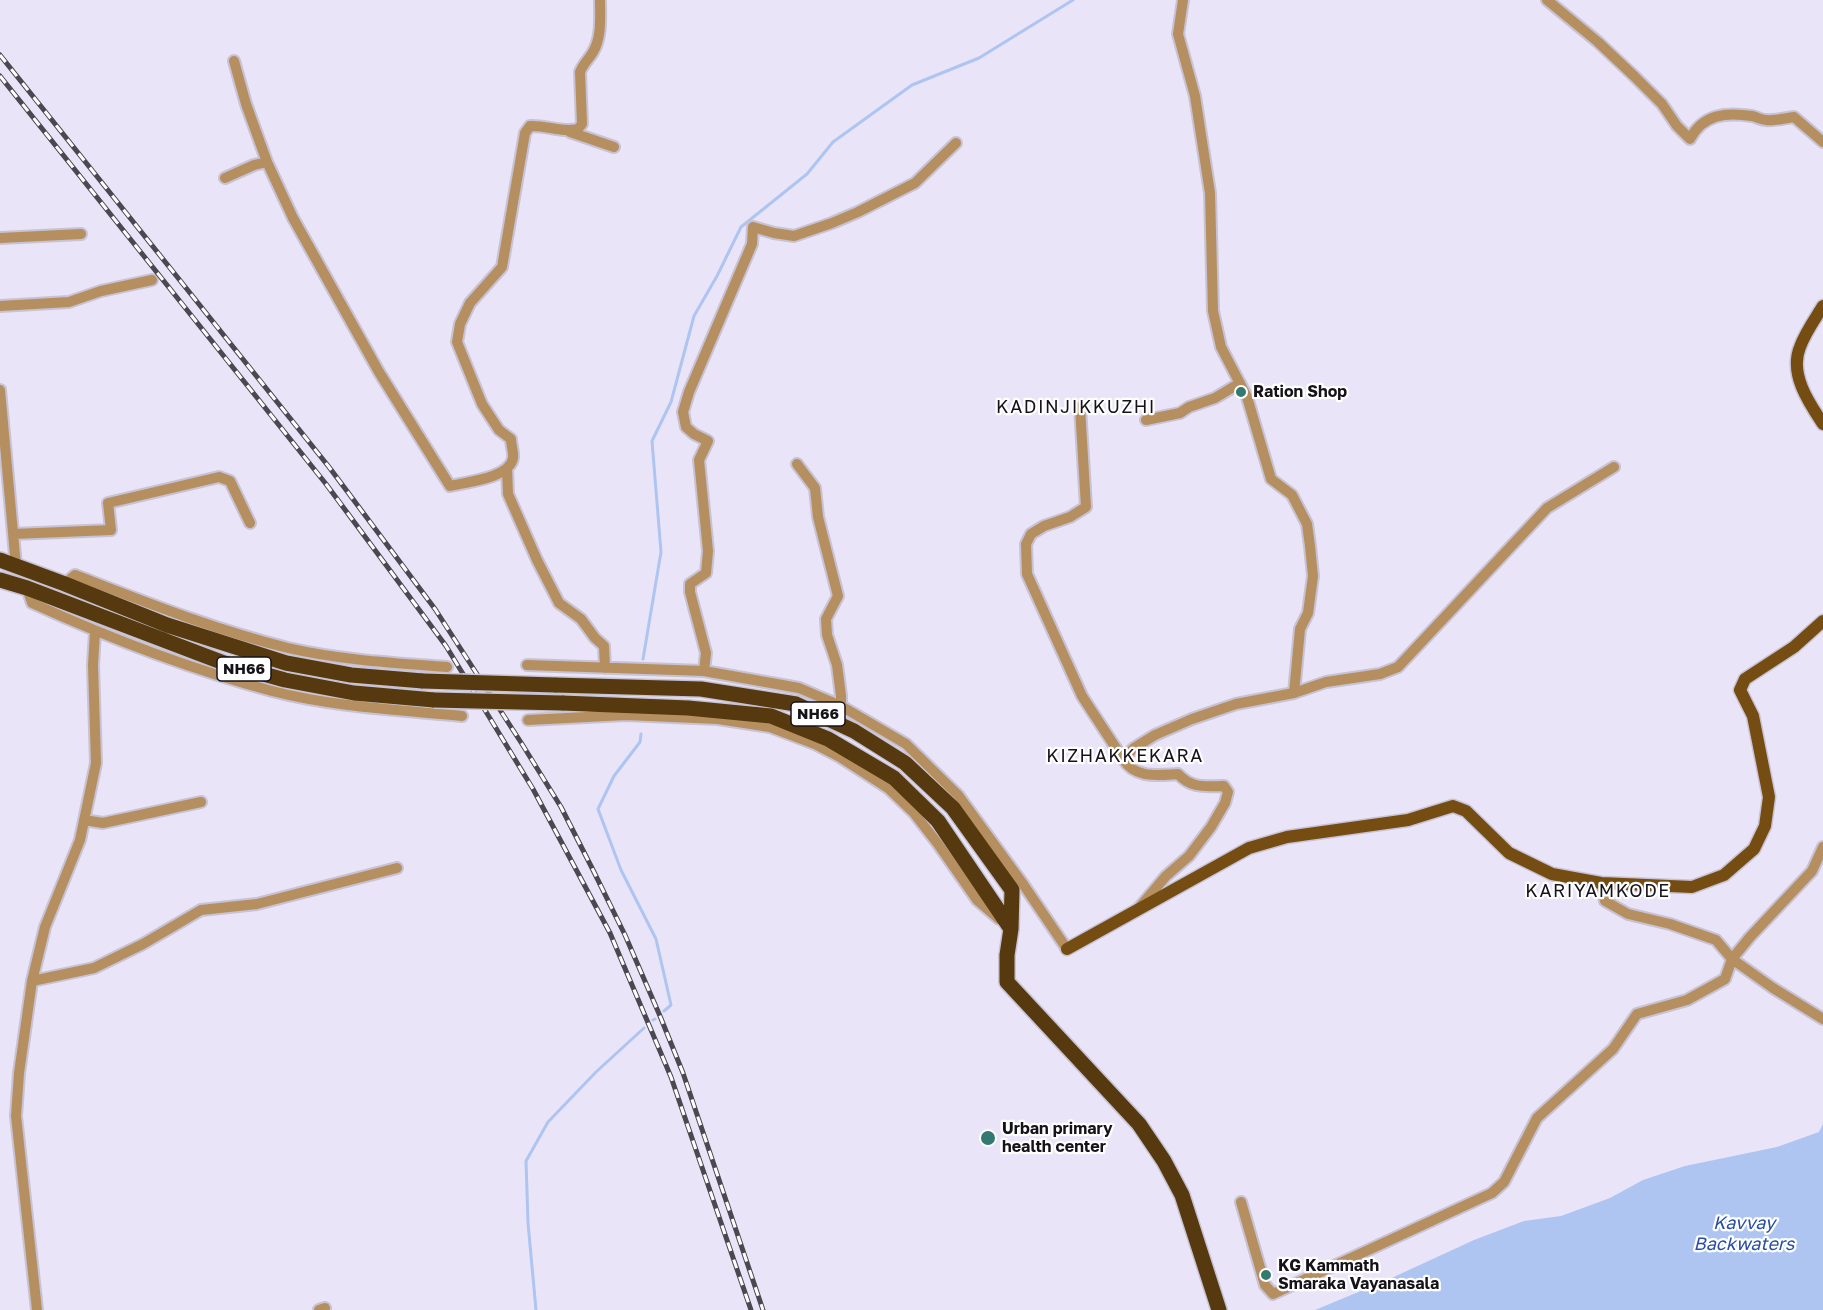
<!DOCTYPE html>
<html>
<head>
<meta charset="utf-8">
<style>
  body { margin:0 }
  canvas { display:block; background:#e9e4f8 }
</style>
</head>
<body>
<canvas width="1823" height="1310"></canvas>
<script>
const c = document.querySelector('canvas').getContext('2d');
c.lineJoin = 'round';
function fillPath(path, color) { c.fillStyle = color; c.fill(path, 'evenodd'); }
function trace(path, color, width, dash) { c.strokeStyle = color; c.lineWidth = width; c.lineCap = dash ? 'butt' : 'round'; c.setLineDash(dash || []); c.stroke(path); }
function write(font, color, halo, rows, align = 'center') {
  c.font = font + ' "Golos Text",sans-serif'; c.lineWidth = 4.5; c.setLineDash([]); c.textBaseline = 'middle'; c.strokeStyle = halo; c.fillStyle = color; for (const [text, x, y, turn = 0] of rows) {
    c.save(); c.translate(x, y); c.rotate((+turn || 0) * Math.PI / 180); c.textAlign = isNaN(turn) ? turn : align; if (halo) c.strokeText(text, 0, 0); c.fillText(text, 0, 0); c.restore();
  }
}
fillPath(new Path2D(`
  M 1823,1124 L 1823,1310 L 1315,1310 L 1385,1281 L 1474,1240 L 1524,1221 L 1561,1216 L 1610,1198 L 1643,1180 L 1685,1166 L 1777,1147 L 1819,1132 Z`), '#aec5f1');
trace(new Path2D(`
  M 643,659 L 661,552 L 652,441 L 671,402 L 694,316 L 717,276 L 741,227 L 807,174 L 833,142 L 912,85 L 979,58 L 1073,0
  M 641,734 L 640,742 L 614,776 L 598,809 L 621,870 L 656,939 L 671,1005 L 664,1011
  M 653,1020 L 655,1019
  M 536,1310 L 528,1223 L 526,1161 L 548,1122 L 596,1072 L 644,1028`), '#aec5f1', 3);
const minor = new Path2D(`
  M 1183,0 L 1178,34 L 1195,96 L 1210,193 L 1213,311 L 1221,347 L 1247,397 L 1271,479 L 1292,495 L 1307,524 L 1310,546 L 1313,576 L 1308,613 L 1300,629 L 1294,693
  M 1547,0 L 1598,42 L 1634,76 L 1662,104 L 1677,126 L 1690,139 C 1703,114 1726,112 1752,116 C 1757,117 1761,120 1766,120 C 1774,121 1786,118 1794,117 L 1823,142
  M 234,61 L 246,104 L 267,162
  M 570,132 L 614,147
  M 225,178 L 254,165 L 267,162 L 293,218 L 379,372 L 450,486 C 467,482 510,478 513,458 C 514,453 511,445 511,439 L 499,430 L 482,404 L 457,342 L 460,324 L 470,303 L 502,267 L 525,133 L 530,126 C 546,125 562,133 578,129 L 582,124 L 580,72 C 583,64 589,59 593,52 C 602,37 600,17 600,0
  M 0,238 L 81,234
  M 0,306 L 69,302 L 101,291 L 152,280
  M 0,390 L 16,566
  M 1080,407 L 1086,507 L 1070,517 L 1044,526 L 1031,534 L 1026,544 L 1027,574 L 1082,696 L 1123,759
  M 1146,420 L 1180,413 L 1189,407 L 1215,398 L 1240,383
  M 797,464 L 815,488 L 818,517 L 838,596 L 826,619 L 827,635 L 837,665 L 841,696 L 841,706
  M 507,469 L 508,494 L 537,560 L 559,603 L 581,619 L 595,638 L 604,646 L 605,668
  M 13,534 L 111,530 L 108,503 L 219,477 L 230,481 L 250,523
  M 65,584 L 75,575 C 145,602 215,630 288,648 C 340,660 394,663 447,667
  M 27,588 L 32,603 C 109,638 190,669 272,691 C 334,707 399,710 462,716
  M 527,665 L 704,671 L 799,688 L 841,706 L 906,744 L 958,795 L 1023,884 L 1067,949
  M 704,671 L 706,653 L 690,592 L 690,584 L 706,573 L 708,551 L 699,460 L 708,441 L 694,434 L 686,427 L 683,412 L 689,392 L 752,244 L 753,227 L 774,233 L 794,236 L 832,223 L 858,212 L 915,183 L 956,143
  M 528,720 L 626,715 L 718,719 L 770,727 L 815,744 L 840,757 L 888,788 L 914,813 L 938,844 L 977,900 L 999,919
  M 84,820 L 103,823 L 201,802
  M 1601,883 L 1605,901 L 1628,914 L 1670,924 L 1716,940 L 1732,959 L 1773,988 L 1823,1019
  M 1139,908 L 1166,876 L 1189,856 L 1211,827 L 1225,803 L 1228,792 L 1224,786 C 1205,786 1192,789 1178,774 C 1158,775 1135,779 1123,759 L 1134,748 L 1155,735 L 1192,719 L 1236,704 L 1294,693 L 1326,682 L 1380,674 L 1398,667 L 1547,508 L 1614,467
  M 32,981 L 94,968 L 143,944 L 201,910 L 257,904 L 397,868
  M 1241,1202 L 1265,1285 L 1273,1294 L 1492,1193 L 1504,1182 L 1537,1118 L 1613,1049 L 1637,1014 L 1687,1000 L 1725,979 L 1732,959 L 1750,937 L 1812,871 L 1823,847
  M 37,1310 L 16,1116 L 19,1073 L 32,981 L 45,927 L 80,840 L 96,763 L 93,665 L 95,632
  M 319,1310 L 325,1308`);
const major = new Path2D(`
  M 1823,306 C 1815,319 1805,333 1800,347 C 1789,374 1809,403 1823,424
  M 1067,949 L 1249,848 L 1287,837 L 1408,820 L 1453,806 L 1466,811 L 1509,853 L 1552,874 L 1601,883 L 1692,887 L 1724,875 L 1754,849 L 1765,826 L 1769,797 L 1753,716 L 1740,690 L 1745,679 L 1794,647 L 1823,621`);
const highway = new Path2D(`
  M 0,560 L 65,584 L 167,625 L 286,663 L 351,675 L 423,681
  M 0,580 L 27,588 L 224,663 L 285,680 L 354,693 L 434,700
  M 555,685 L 701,689 L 796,704 L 854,731 L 905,763 L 953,808 L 1012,890 L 1011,929 L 1007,955 L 1007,982 L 1139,1124 L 1164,1161 L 1182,1195 L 1219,1310
  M 562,703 L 688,708 L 771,716 L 828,739 L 894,778 L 938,821 L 1011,929`);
trace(minor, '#c7c3d4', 14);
trace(major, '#c7c3d4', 15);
trace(highway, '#c7c3d4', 18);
trace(minor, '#b68f61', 10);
trace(major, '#754d13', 12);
trace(highway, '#56390f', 15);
const rail = new Path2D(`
  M 0,55 L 329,467 L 435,609 L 522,744 L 561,807 L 592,868 L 625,935 L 660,1016 L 683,1073 L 763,1310
  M 0,76 L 326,484 L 446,646 L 533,789 L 610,933 L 671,1077 L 751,1310`);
trace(rail, '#4b4851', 5);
trace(rail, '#fff', 3, [9]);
const highwayBridge = new Path2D(`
  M 423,681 L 555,685
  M 434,700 L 562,703`);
trace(highwayBridge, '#c7c3d4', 18, []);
trace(highwayBridge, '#56390f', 15);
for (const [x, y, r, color] of [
  [1241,392,6,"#327971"],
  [988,1138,8,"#327971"],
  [1266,1275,6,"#327971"]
]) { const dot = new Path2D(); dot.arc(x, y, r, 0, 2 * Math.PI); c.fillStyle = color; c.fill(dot); trace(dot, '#fff', 2); }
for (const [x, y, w] of [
  [244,669,54],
  [818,714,54]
]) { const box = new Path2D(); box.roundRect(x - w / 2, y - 12, w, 24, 4.5); c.fillStyle = '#fff'; c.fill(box); trace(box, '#151319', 1.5); }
write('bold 15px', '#151319', null, [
  ["NH66",244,669],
  ["NH66",818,714]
]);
write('bold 16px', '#151319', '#fff', [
  ["Ration Shop",1253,392],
  ["Urban primary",1002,1129],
  ["health center",1002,1147],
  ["KG Kammath",1278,1266],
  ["Smaraka Vayanasala",1278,1284]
], 'left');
c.letterSpacing = '1.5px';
write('18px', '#151319', '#fff', [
  ["KADINJIKKUZHI",1076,407],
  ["KIZHAKKEKARA",1125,756],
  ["KARIYAMKODE",1598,891]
]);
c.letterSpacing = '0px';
write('italic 18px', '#284fa2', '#fff', [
  ["Kavvay",1744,1223],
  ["Backwaters",1744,1244]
]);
</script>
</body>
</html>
